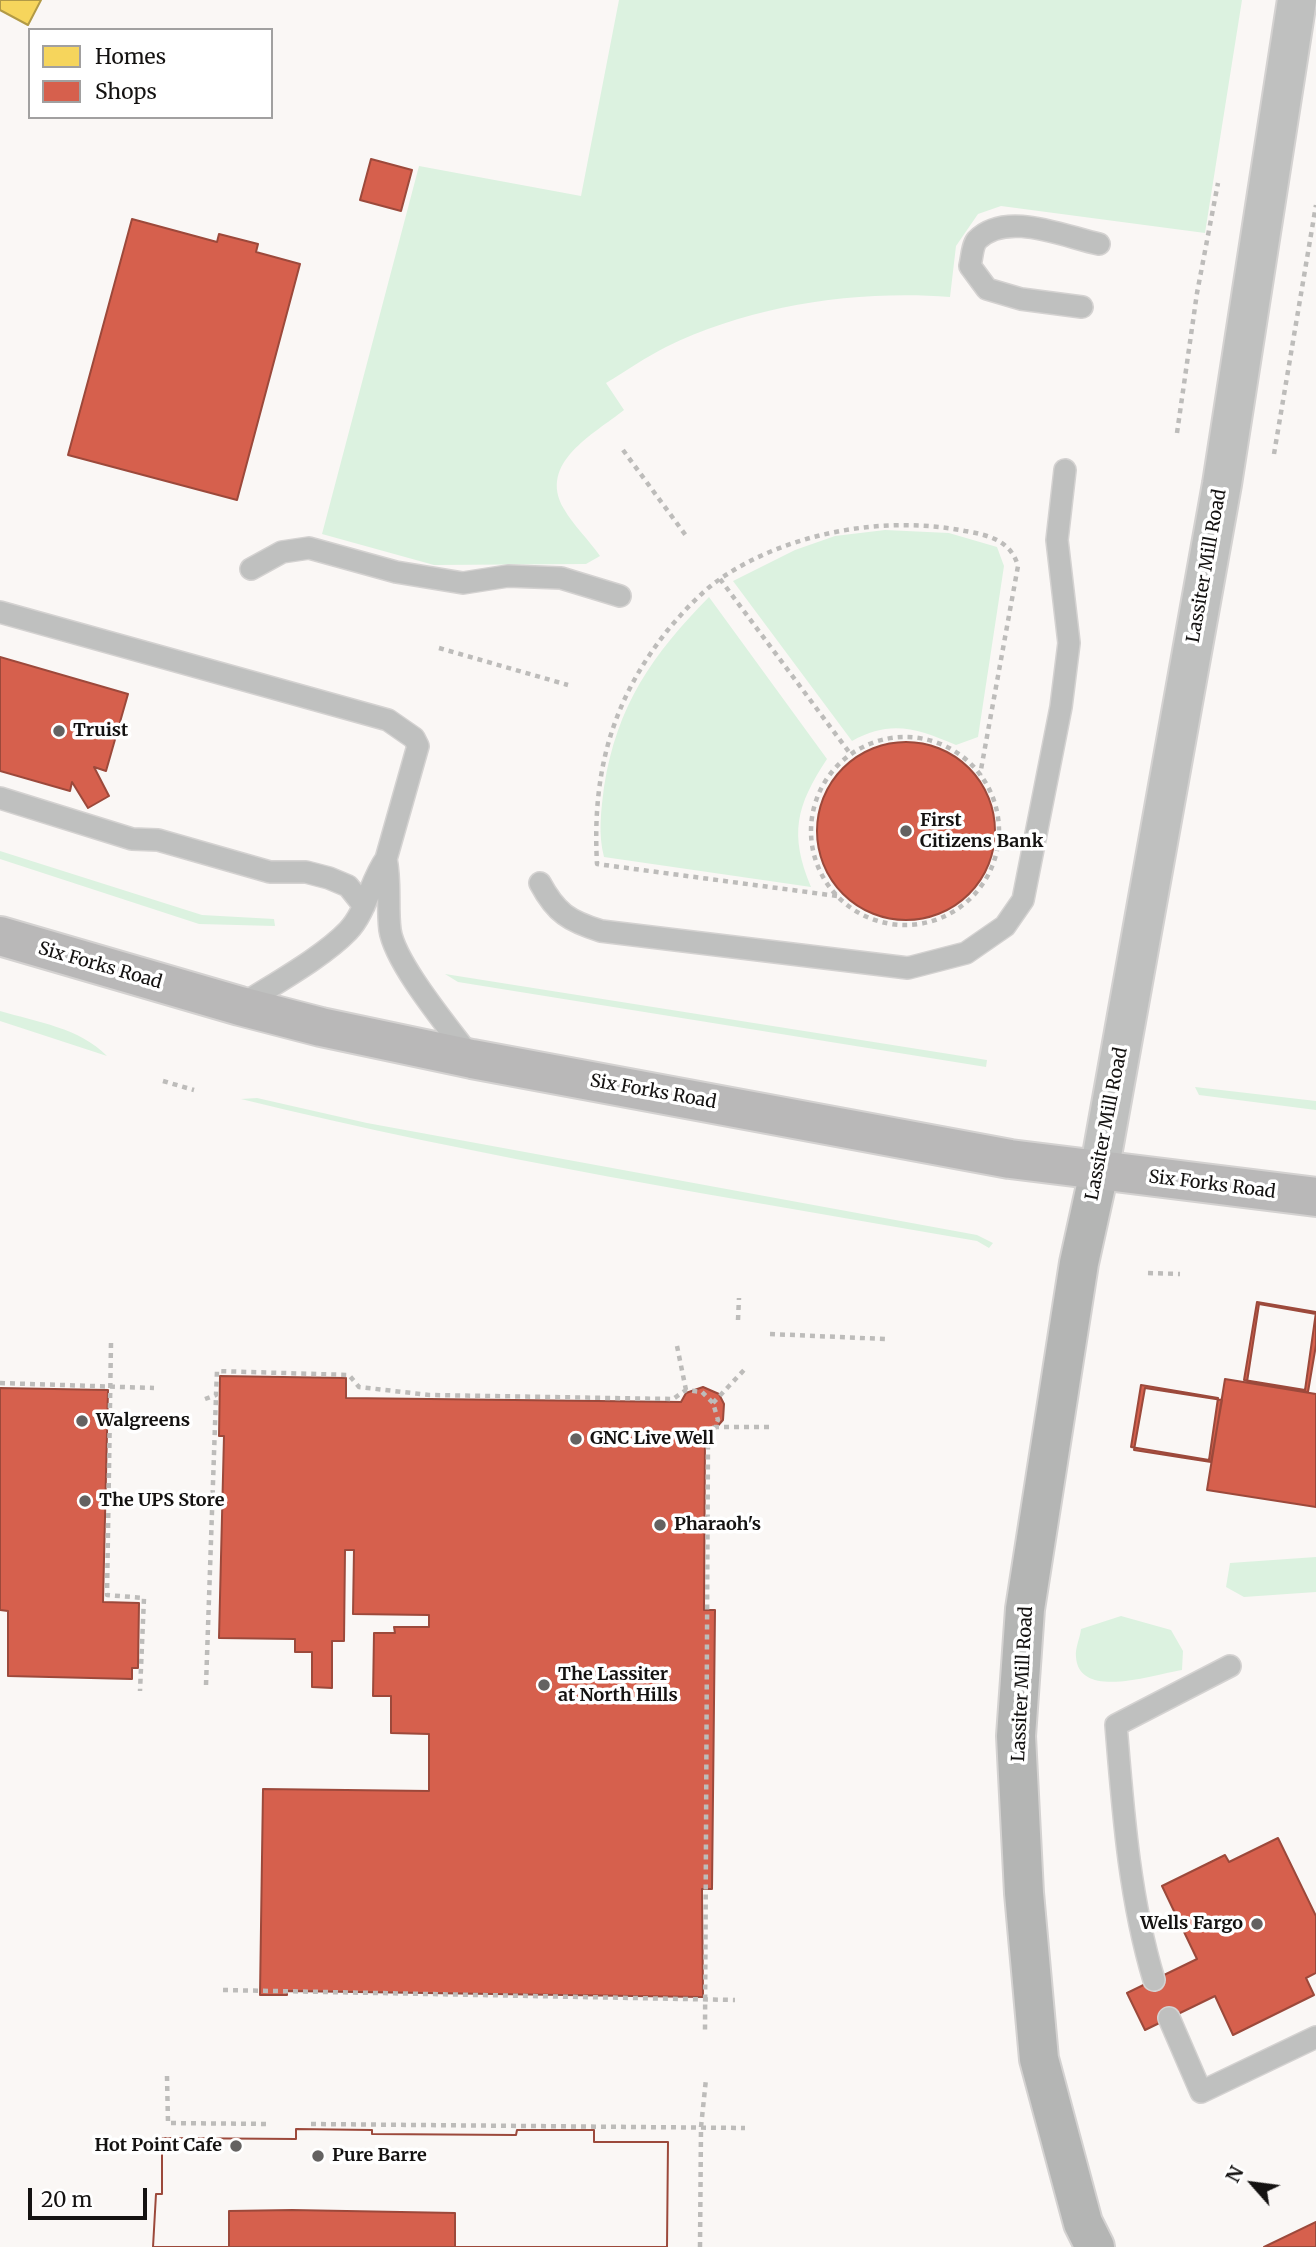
<!DOCTYPE html>
<html>
<head>
<meta charset="utf-8">
<style>
  body { margin:0 }
  #map { position:relative; width:1316px; height:2247px; overflow:hidden; background:#faf7f5; font-family:Merriweather,serif }
  canvas { display:block }
  .legend { position:absolute; left:28px; top:28px; width:245px; height:91px; box-sizing:border-box; background:#fff; border:2px solid #a1a0a0; margin:0; padding:9px 12px; list-style:none; font-size:21px; color:#141211 }
  .legend li { display:flex; align-items:center; gap:14px; height:35px }
  .legend b { width:35px; border:2px solid #a1a0a0 }
  .north { position:absolute; left:1218px; top:2149px; width:70px; height:70px; -webkit-text-stroke:5px #fff; paint-order:stroke; rotate:298deg; font-size:19px; font-weight:700; line-height:28px; text-align:center; color:#141211 }
  .north::after { content:''; display:block; margin:auto; width:24px; height:32px; background:#141211; clip-path:polygon(50% 0,100% 100%,50% 72%,0 100%) }
  .scale { position:absolute; left:28px; top:2188px; width:119px; height:32px; box-sizing:border-box; border:4px solid #141211; border-top:0; padding-left:9px; font-size:21px; line-height:24px; white-space:nowrap; color:#141211; -webkit-text-stroke:5px #fff; paint-order:stroke }
</style>
</head>
<body>
<div id="map">
<canvas width="1316" height="2247"></canvas>
<ul class="legend">
<li><b style="height:19px;background:#f6d55c"></b>Homes</li>
<li><b style="height:19px;background:#d6604d"></b>Shops</li>
</ul>
<div class="north">N</div>
<div class="scale">20 m</div>
</div>
<script>
const c = document.querySelector('canvas').getContext('2d');
c.lineJoin = 'round';
function fillPath(path, color) { c.fillStyle = color; c.fill(path, 'evenodd'); }
function trace(path, color, width, dash) { c.strokeStyle = color; c.lineWidth = width; c.lineCap = dash ? 'butt' : 'round'; c.setLineDash(dash || []); c.stroke(path); }
function write(font, color, halo, rows, align = 'center') {
  c.font = font + ' Merriweather,serif'; c.lineWidth = 7; c.setLineDash([]); c.textBaseline = 'middle'; c.strokeStyle = halo; c.fillStyle = color; for (const [text, x, y, turn = 0] of rows) {
    c.save(); c.translate(x, y); c.rotate((+turn || 0) * Math.PI / 180); c.textAlign = isNaN(turn) ? turn : align; if (halo) c.strokeText(text, 0, 0); c.fillText(text, 0, 0); c.restore();
  }
}
fillPath(new Path2D(`
  M 619,0 L 1242,0 L 1205,233 L 1001,206 L 978,214 L 956,246 L 950,297 C 856,290 752,305 666,347 C 646,357 626,371 606,383 L 624,410 C 594,434 537,463 564,509 C 573,525 589,540 600,556 L 586,564 L 434,565 L 322,534 L 419,166 L 581,196 Z
  M 885,530 L 949,533 L 997,547 L 1004,566 L 978,737 L 956,745 C 918,729 891,719 852,741 L 733,581 L 795,550 L 835,536 Z
  M 709,597 L 827,759 C 796,806 789,834 811,887 L 604,857 C 598,834 601,811 604,787 C 617,705 652,655 709,597 Z
  M 0,851 L 202,915 L 274,919 L 275,926 L 199,924 L 0,859 Z
  M 445,974 L 987,1060 L 986,1067 L 458,982 Z
  M 0,1011 C 37,1022 80,1028 107,1056 L 0,1021 Z
  M 1195,1087 L 1316,1101 L 1316,1110 L 1199,1095 Z
  M 257,1098 L 367,1123 L 977,1235 L 993,1243 L 989,1248 L 977,1241 C 731,1198 484,1159 241,1099 Z
  M 1316,1557 L 1316,1592 L 1244,1597 L 1226,1587 L 1230,1563 Z
  M 1121,1616 L 1171,1630 L 1183,1651 L 1182,1670 C 1155,1674 1079,1701 1076,1657 C 1075,1648 1080,1638 1081,1629 Z`), '#dcf2e0');
const homes = new Path2D(`
  M 0,0 L 41,0 L 28,25 L 0,10 Z`);
fillPath(homes, '#f6d55c');
trace(homes, '#b29a46', 2);
const shops = new Path2D(`
  M 371,159 L 412,170 L 401,211 L 360,200 Z
  M 132,219 L 217,242 L 219,234 L 258,244 L 256,252 L 300,264 L 237,500 L 68,455 Z
  M 0,657 L 128,694 L 106,771 L 94,767 L 109,796 L 88,808 L 72,782 L 70,791 L 0,771 Z
  M817 831a89 89 0 1 1 178 0a89 89 0 1 1-178 0Z
  M 1257,1302 L 1316,1312 L 1305,1390 L 1244,1380 Z
  M 1259,1304 L 1316,1314 L 1316,1345 L 1308,1392 L 1247,1382 Z
  M 220,1376 L 346,1378 L 346,1398 L 681,1402 L 686,1393 L 703,1387 L 719,1394 L 724,1404 L 723,1420 L 715,1429 L 705,1433 L 704,1610 L 715,1610 L 712,1889 L 702,1889 L 703,1997 L 287,1991 L 287,1995 L 260,1995 L 263,1789 L 429,1791 L 429,1734 L 391,1733 L 391,1696 L 373,1696 L 374,1633 L 395,1633 L 394,1627 L 429,1627 L 429,1615 L 353,1614 L 354,1550 L 345,1550 L 344,1641 L 332,1641 L 332,1688 L 312,1687 L 312,1652 L 295,1652 L 295,1639 L 219,1638 L 224,1436 L 219,1436 Z
  M 1225,1379 L 1316,1394 L 1316,1507 L 1207,1490 Z
  M 1141,1385 L 1218,1398 L 1209,1460 L 1131,1447 Z
  M 0,1388 L 108,1390 L 103,1602 L 139,1603 L 138,1668 L 132,1668 L 132,1679 L 8,1676 L 8,1611 L 0,1610 Z
  M 1145,1388 L 1222,1400 L 1211,1462 L 1134,1450 Z
  M 1278,1838 L 1316,1916 L 1316,1973 L 1306,1978 L 1314,1995 L 1233,2035 L 1215,1996 L 1145,2030 L 1127,1993 L 1197,1959 L 1162,1886 L 1225,1855 L 1229,1862 Z
  M 296,2129 L 372,2130 L 372,2134 L 516,2135 L 517,2130 L 594,2130 L 594,2142 L 668,2142 L 667,2247 L 153,2247 L 156,2194 L 162,2194 L 162,2138 L 296,2139 Z
  M 296,2129 L 372,2130 L 372,2134 L 516,2135 L 517,2130 L 594,2130 L 594,2142 L 668,2142 L 667,2247 L 153,2247 L 156,2194 L 162,2194 L 162,2138 L 296,2139 Z
  M 292,2210 L 455,2213 L 455,2247 L 229,2247 L 229,2211 Z
  M 1316,2222 L 1316,2247 L 1264,2247 Z`);
fillPath(shops, '#d6604d');
trace(shops, '#9c493b', 2);
const lane = new Path2D(`
  M 1082,307 L 1021,299 L 987,289 L 970,266 C 972,258 972,246 977,240 C 1006,210 1065,237 1099,244
  M 251,569 L 282,552 L 309,548 L 396,572 L 463,583 L 508,576 L 561,578 L 620,596
  M 0,612 L 388,720 L 414,738 L 418,746 L 386,859 C 370,881 367,911 348,931 C 322,958 272,985 240,1006
  M 0,798 L 132,839 L 158,840 L 270,872 L 306,872 L 329,878 L 348,886 L 364,906
  M 386,859 C 391,883 387,906 390,930 C 395,964 450,1029 472,1059
  M 540,883 C 556,913 569,921 601,931 L 908,968 L 966,953 L 1005,926 L 1023,900 L 1061,707 L 1069,643 L 1057,540 L 1065,470
  M 1154,1980 C 1129,1897 1123,1810 1116,1725 L 1230,1666
  M 1169,2018 L 1201,2092 L 1316,2037`);
const street = new Path2D(`
  M 1099,1172 L 1222,484 L 1297,0`);
const secondary = new Path2D(`
  M 1095,2247 L 1083,2223 L 1039,2059 L 1024,1893 L 1016,1736 L 1025,1609 L 1079,1263 L 1099,1172`);
const primary = new Path2D(`
  M 0,936 L 240,1006 L 321,1027 L 472,1059 L 1010,1159 L 1316,1197`);
trace(lane, '#d4d2d1', 24);
trace(street, '#d4d2d1', 42);
trace(secondary, '#d4d2d1', 42);
trace(primary, '#d4d2d1', 42);
trace(new Path2D(`
  M 1177,433 L 1197,293 L 1218,183
  M 623,450 L 687,537
  M 1274,454 L 1316,205
  M 720,579 L 849,752
  M 439,648 L 568,685
  M811 831a94 94 0 1 1 188 0a94 94 0 1 1-188 0Z
  M 837,896 L 597,864 C 592,774 611,702 667,631 C 682,613 701,592 720,579 C 788,532 886,515 965,531 C 989,535 1011,541 1018,566 L 980,775
  M 163,1081 L 194,1090
  M 1148,1273 L 1180,1274
  M 738,1320 L 739,1298
  M 770,1334 L 885,1339
  M 111,1343 L 107,1595 L 144,1598 L 140,1691
  M 677,1346 L 686,1390
  M 0,1383 L 154,1388
  M 205,1399 L 216,1395 L 217,1371 L 349,1375 L 359,1387 L 429,1395 L 673,1399 L 686,1390 L 702,1392 L 713,1403 L 718,1420 L 708,1439 L 705,2031
  M 713,1403 L 744,1370
  M 714,1427 L 769,1427
  M 206,1685 L 216,1396
  M 223,1990 L 735,2000
  M 167,2076 L 168,2123 L 269,2124
  M 311,2124 L 745,2128
  M 700,2247 L 701,2127 L 706,2079`), '#bdbcba', 4.5, [5, 5]);
trace(lane, '#bfc0bf', 21);
trace(street, '#bfc0bf', 38);
trace(secondary, '#b4b5b4', 38);
trace(primary, '#b9b8b8', 38);
for (const [x, y, r, color] of [
  [59,731,7,"#646261"],
  [906,831,7,"#646261"],
  [82,1421,7,"#646261"],
  [576,1439,7,"#646261"],
  [85,1501,7,"#646261"],
  [660,1525,7,"#646261"],
  [544,1685,7,"#646261"],
  [1257,1924,7,"#646261"],
  [236,2146,7,"#646261"],
  [318,2156,7,"#646261"]
]) { const dot = new Path2D(); dot.arc(x, y, r, 0, 2 * Math.PI); c.fillStyle = color; c.fill(dot); trace(dot, '#fff', 2.5); }
write('18px', '#141211', '#fff', [
  ["Lassiter Mill Road",1207,566,-80],
  ["Six Forks Road",100,966,16],
  ["Six Forks Road",653,1092,10],
  ["Lassiter Mill Road",1107,1124,-79],
  ["Six Forks Road",1212,1185,7],
  ["Lassiter Mill Road",1023,1684,-87]
]);
write('bold 18px', '#141211', '#fff', [
  ["Truist",73,731],
  ["First",920,821],
  ["Citizens Bank",920,842],
  ["Walgreens",96,1421],
  ["GNC Live Well",590,1439],
  ["The UPS Store",99,1501],
  ["Pharaoh's",674,1525],
  ["The Lassiter",558,1675],
  ["at North Hills",558,1696],
  ["Wells Fargo",1243,1924,"right"],
  ["Hot Point Cafe",222,2146,"right"],
  ["Pure Barre",332,2156]
], 'left');
</script>
</body>
</html>
